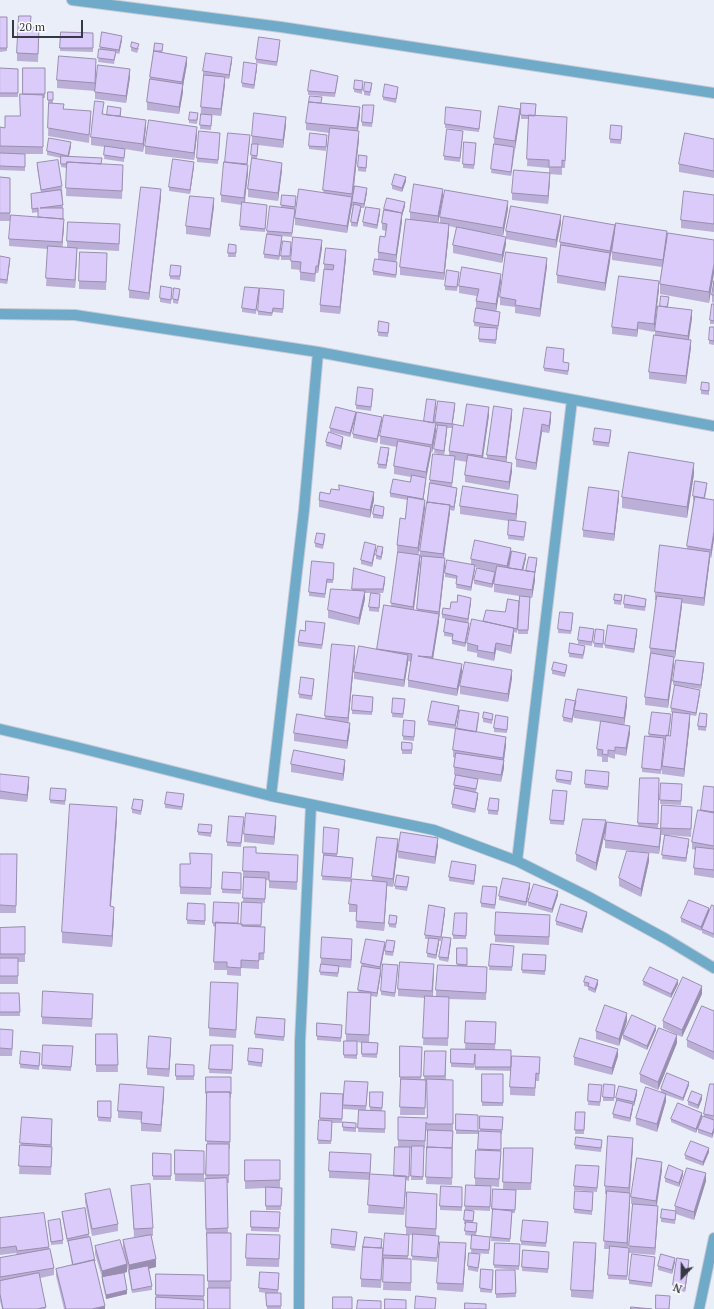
<!DOCTYPE html>
<html>
<head>
<meta charset="utf-8">
<style>
  body { margin:0 }
  #map { position:relative; width:714px; height:1309px; overflow:hidden; background:#e9eef9; font-family:"PT Serif",serif }
  canvas { display:block }
  .north { position:absolute; left:662px; top:1257px; width:40px; height:40px; -webkit-text-stroke:3px #fbfbfb; paint-order:stroke; rotate:202deg; font-size:11px; font-weight:700; line-height:16px; text-align:center; color:#343944 }
  .north::after { content:''; display:block; margin:auto; width:14px; height:18px; background:#343944; clip-path:polygon(50% 0,100% 100%,50% 72%,0 100%) }
  .scale { position:absolute; left:12px; top:20px; width:71px; height:18px; box-sizing:border-box; border:2px solid #343944; border-top:0; padding-left:5px; font-size:12px; line-height:14px; white-space:nowrap; color:#343944; -webkit-text-stroke:3px #fbfbfb; paint-order:stroke }
</style>
</head>
<body>
<div id="map">
<canvas width="714" height="1309"></canvas>
<div class="north">N</div>
<div class="scale">20 m</div>
</div>
<script>
const c = document.querySelector('canvas').getContext('2d');
c.lineJoin = 'round';
function trace(path, color, width, dash) { c.strokeStyle = color; c.lineWidth = width; c.lineCap = dash ? 'butt' : 'round'; c.setLineDash(dash || []); c.stroke(path); }
function fillPath(path, color) { c.fillStyle = color; c.fill(path, 'evenodd'); }
const minor = new Path2D(`
  M 72,0 L 281,27 L 714,93
  M 0,314 L 75,315 L 318,352 L 714,426
  M 0,729 L 76,747 L 271,796 L 434,830 L 517,861 L 587,896 L 666,939 L 714,968
  M 271,796 L 304,510 L 318,352
  M 517,861 L 572,400
  M 299,1309 L 300,1042 L 311,805
  M 699,1309 L 714,1238`);
trace(minor, '#c5cad5', 12);
trace(minor, '#6faac9', 10);
fillPath(new Path2D(`
  M 0,17 L 7,17 L 7,51 L 0,52 Z
  M 31,27 L 39,35 L 38,62 L 17,61 L 17,53 Z
  M 61,32 L 93,33 L 93,52 L 60,51 Z
  M 122,40 L 119,54 L 116,53 L 114,64 L 98,62 L 100,47 Z
  M 155,43 L 163,48 L 162,53 L 187,64 L 183,86 L 183,92 L 179,114 L 147,110 L 147,102 L 150,77 Z
  M 280,43 L 277,66 L 256,63 L 256,59 Z
  M 131,47 L 139,48 L 137,53 L 131,51 Z
  M 232,61 L 229,79 L 225,78 L 225,84 L 221,116 L 212,115 L 211,130 L 200,129 L 201,107 L 204,75 L 203,75 L 203,71 Z
  M 96,66 L 95,91 L 57,88 L 57,80 Z
  M 0,68 L 18,69 L 18,97 L 0,97 Z
  M 23,68 L 45,68 L 45,98 L 43,98 L 43,154 L 25,154 L 25,171 L 0,170 L 0,127 L 5,128 L 20,116 L 23,95 Z
  M 257,68 L 254,89 L 242,87 L 242,83 Z
  M 130,77 L 126,103 L 95,99 L 95,92 Z
  M 338,79 L 335,97 L 308,95 L 308,91 Z
  M 363,85 L 362,94 L 354,92 L 354,89 Z
  M 372,87 L 370,96 L 364,95 L 364,91 Z
  M 398,91 L 396,103 L 383,100 L 383,97 Z
  M 53,92 L 53,103 L 64,109 L 91,119 L 89,143 L 48,136 L 49,104 L 48,103 L 48,100 Z
  M 321,103 L 360,115 L 358,131 L 359,139 L 352,205 L 347,233 L 295,225 L 295,218 L 323,193 L 329,133 L 306,130 L 306,123 Z
  M 521,103 L 536,108 L 535,116 L 567,125 L 565,168 L 562,168 L 562,175 L 550,174 L 548,204 L 512,200 L 512,193 L 549,173 L 549,168 L 527,166 L 529,119 L 521,119 Z
  M 374,109 L 372,127 L 362,126 L 362,122 Z
  M 104,110 L 103,114 L 107,115 L 121,112 L 121,116 L 146,127 L 143,152 L 125,149 L 124,162 L 104,159 L 105,147 L 91,145 L 91,137 Z
  M 481,115 L 479,132 L 445,128 L 445,124 Z
  M 198,117 L 197,124 L 189,123 L 189,120 Z
  M 520,117 L 511,176 L 491,173 L 494,144 L 494,138 Z
  M 286,125 L 283,148 L 258,145 L 257,159 L 282,170 L 278,201 L 248,197 L 248,189 L 252,159 L 251,159 L 252,136 Z
  M 622,130 L 621,144 L 610,143 L 610,139 Z
  M 463,134 L 460,162 L 444,160 L 444,156 Z
  M 197,135 L 194,160 L 145,154 L 145,146 Z
  M 220,137 L 218,164 L 197,162 L 197,158 Z
  M 250,139 L 247,165 L 248,173 L 245,203 L 267,209 L 265,232 L 240,230 L 242,205 L 221,202 L 221,195 L 225,163 Z
  M 327,139 L 326,151 L 309,149 L 309,146 Z
  M 714,139 L 714,178 L 679,172 L 679,164 Z
  M 71,146 L 69,157 L 101,164 L 123,173 L 122,199 L 66,196 L 67,168 L 61,167 L 61,158 L 47,155 L 47,151 Z
  M 476,147 L 474,169 L 463,168 L 463,164 Z
  M 367,160 L 366,172 L 358,171 L 358,167 Z
  M 37,163 L 62,186 L 63,205 L 63,219 L 64,227 L 62,247 L 67,248 L 67,241 L 120,232 L 119,251 L 77,249 L 75,288 L 46,286 L 48,249 L 9,246 L 9,239 L 38,217 L 38,212 L 32,213 L 31,198 L 31,194 L 41,193 L 37,167 Z
  M 194,166 L 190,194 L 169,191 L 169,187 Z
  M 0,177 L 10,178 L 10,221 L 0,221 Z
  M 406,181 L 402,192 L 392,189 L 392,185 Z
  M 367,192 L 364,208 L 361,208 L 357,227 L 351,226 L 351,222 L 353,206 L 352,206 L 352,202 Z
  M 282,195 L 296,200 L 292,237 L 282,236 L 279,260 L 264,258 L 264,254 L 267,231 L 281,207 Z
  M 714,195 L 714,232 L 681,228 L 681,220 Z
  M 443,196 L 438,223 L 440,223 L 440,217 L 508,209 L 503,236 L 490,233 L 506,244 L 502,263 L 453,253 L 453,245 L 457,228 L 449,226 L 449,232 L 444,280 L 400,275 L 400,267 L 410,219 L 410,212 Z
  M 161,197 L 149,300 L 129,298 L 129,290 Z
  M 214,206 L 210,237 L 186,234 L 186,226 Z
  M 405,206 L 402,216 L 402,221 L 396,262 L 397,266 L 396,278 L 373,275 L 373,271 L 378,259 L 378,252 L 385,237 L 386,231 L 382,230 L 382,223 L 384,209 Z
  M 380,213 L 377,229 L 363,226 L 363,222 Z
  M 561,223 L 556,248 L 506,239 L 506,231 Z
  M 615,232 L 605,291 L 557,283 L 557,275 L 560,250 L 560,242 Z
  M 667,237 L 714,240 L 709,303 L 660,294 L 660,284 L 662,267 L 612,260 L 612,252 Z
  M 236,245 L 236,257 L 228,257 L 228,253 Z
  M 291,246 L 290,260 L 281,260 L 281,256 Z
  M 322,248 L 318,273 L 316,273 L 315,282 L 300,280 L 300,270 L 291,269 L 291,261 Z
  M 107,253 L 106,290 L 79,289 L 79,281 Z
  M 0,256 L 10,261 L 7,284 L 0,283 Z
  M 346,258 L 340,314 L 320,312 L 320,305 L 324,271 L 324,264 Z
  M 181,266 L 180,280 L 170,279 L 170,276 Z
  M 547,266 L 540,317 L 515,313 L 515,307 L 500,305 L 500,297 Z
  M 459,276 L 457,291 L 445,290 L 445,286 Z
  M 714,281 L 714,303 L 712,302 L 712,295 Z
  M 501,282 L 496,311 L 500,316 L 498,330 L 497,329 L 496,344 L 479,342 L 479,339 L 486,328 L 474,326 L 474,322 L 476,308 L 476,301 L 477,296 L 459,293 L 459,286 Z
  M 659,289 L 654,332 L 638,329 L 637,337 L 612,334 L 612,327 Z
  M 172,292 L 171,304 L 160,302 L 160,298 Z
  M 259,292 L 256,314 L 242,312 L 242,308 Z
  M 180,293 L 178,304 L 173,303 L 173,299 Z
  M 284,294 L 283,313 L 273,312 L 272,316 L 258,315 L 258,311 Z
  M 669,301 L 668,307 L 692,318 L 689,340 L 691,347 L 686,384 L 649,379 L 649,372 L 655,335 L 655,331 Z
  M 714,304 L 714,324 L 710,324 L 710,320 Z
  M 389,326 L 388,337 L 378,336 L 378,332 Z
  M 714,327 L 714,345 L 709,344 L 709,340 Z
  M 564,353 L 563,362 L 569,367 L 568,375 L 544,371 L 544,368 Z
  M 709,387 L 709,395 L 701,394 L 701,390 Z
  M 373,393 L 371,411 L 356,409 L 356,405 Z
  M 438,401 L 455,407 L 452,428 L 447,428 L 444,455 L 434,453 L 438,426 L 436,426 L 436,431 L 432,453 L 431,452 L 426,479 L 423,500 L 425,508 L 418,555 L 420,555 L 420,551 L 430,480 L 449,456 L 449,451 L 463,426 L 489,415 L 483,458 L 487,459 L 487,455 L 512,416 L 506,462 L 512,471 L 509,490 L 465,482 L 465,475 L 467,462 L 455,460 L 452,487 L 457,491 L 454,511 L 450,510 L 444,558 L 445,565 L 439,619 L 433,659 L 462,672 L 457,696 L 408,687 L 408,680 L 411,662 L 408,661 L 404,687 L 354,679 L 354,672 L 377,650 L 384,605 L 391,606 L 398,553 L 397,553 L 397,545 L 405,519 L 408,500 L 390,497 L 390,493 L 410,482 L 411,477 L 394,474 L 394,466 L 397,447 L 380,444 L 380,436 L 424,421 L 436,404 L 434,423 L 435,423 ZM 420,558 L 421,558 L 417,611 L 414,610 L 420,563 Z
  M 551,412 L 551,420 L 549,433 L 542,432 L 536,470 L 516,467 L 516,459 Z
  M 356,416 L 350,437 L 330,432 L 330,428 Z
  M 382,420 L 377,443 L 353,438 L 353,434 Z
  M 611,434 L 609,447 L 593,445 L 593,441 Z
  M 343,440 L 341,450 L 326,446 L 326,442 Z
  M 389,452 L 386,469 L 378,468 L 378,464 Z
  M 694,474 L 687,518 L 622,508 L 622,497 Z
  M 707,487 L 705,499 L 714,500 L 714,539 L 711,558 L 710,558 L 704,606 L 682,603 L 675,658 L 674,658 L 674,664 L 668,708 L 645,705 L 645,697 L 650,655 L 650,648 L 657,600 L 655,600 L 655,592 L 687,548 L 694,500 L 693,500 L 693,496 Z
  M 339,490 L 374,500 L 370,518 L 319,507 L 319,500 Z
  M 619,498 L 614,541 L 583,537 L 583,530 Z
  M 518,502 L 516,521 L 526,526 L 524,541 L 508,539 L 509,521 L 460,514 L 460,506 Z
  M 384,511 L 383,519 L 373,518 L 373,514 Z
  M 325,538 L 323,549 L 315,547 L 315,543 Z
  M 376,548 L 372,567 L 361,564 L 361,560 Z
  M 383,551 L 381,560 L 376,559 L 376,555 Z
  M 511,555 L 508,568 L 509,568 L 526,558 L 523,570 L 526,571 L 537,562 L 535,573 L 535,580 L 532,598 L 530,598 L 528,634 L 518,634 L 518,630 L 525,597 L 494,592 L 494,584 L 496,572 L 475,567 L 471,591 L 456,588 L 457,579 L 445,577 L 445,573 L 471,564 L 471,559 Z
  M 334,567 L 333,583 L 327,583 L 325,598 L 309,596 L 309,592 Z
  M 354,568 L 385,581 L 383,593 L 365,593 L 365,599 L 359,625 L 328,618 L 328,610 L 352,590 Z
  M 495,576 L 492,588 L 474,584 L 474,580 Z
  M 380,598 L 379,612 L 369,611 L 369,607 Z
  M 622,599 L 621,605 L 614,604 L 614,600 Z
  M 457,602 L 471,602 L 468,623 L 469,627 L 465,647 L 452,644 L 452,637 L 444,636 L 444,632 L 446,619 L 442,618 L 442,614 L 450,609 Z
  M 646,603 L 645,611 L 624,608 L 624,604 Z
  M 519,605 L 517,633 L 514,632 L 514,635 L 511,654 L 496,650 L 494,661 L 477,657 L 477,653 L 467,651 L 467,643 L 483,621 L 505,612 Z
  M 573,617 L 571,634 L 558,633 L 558,629 Z
  M 325,627 L 322,649 L 298,646 L 298,642 L 305,631 Z
  M 594,632 L 592,646 L 578,644 L 578,640 Z
  M 637,633 L 634,653 L 605,648 L 605,645 Z
  M 604,634 L 603,648 L 594,647 L 594,643 Z
  M 585,650 L 583,659 L 569,657 L 569,653 Z
  M 355,654 L 348,723 L 350,730 L 347,749 L 294,741 L 294,733 L 325,719 L 325,716 Z
  M 704,667 L 701,689 L 673,685 L 673,681 Z
  M 567,668 L 565,677 L 552,674 L 552,670 Z
  M 512,678 L 508,702 L 460,694 L 460,686 Z
  M 314,682 L 312,700 L 299,698 L 299,694 Z
  M 700,693 L 696,716 L 690,715 L 690,722 L 684,777 L 662,774 L 662,766 L 666,740 L 664,740 L 661,774 L 642,772 L 642,768 L 649,734 L 671,718 L 669,736 L 670,736 L 673,713 L 671,712 L 671,708 Z
  M 373,697 L 372,715 L 352,714 L 352,710 Z
  M 393,698 L 405,703 L 403,718 L 392,717 Z
  M 576,701 L 627,705 L 624,725 L 630,733 L 626,756 L 615,754 L 615,759 L 608,757 L 608,762 L 602,762 L 602,757 L 597,756 L 597,749 L 601,722 L 574,718 L 574,713 L 572,723 L 563,721 L 563,717 Z
  M 459,710 L 455,729 L 428,725 L 428,721 Z
  M 479,717 L 477,732 L 506,745 L 504,760 L 504,768 L 501,782 L 478,779 L 476,792 L 478,797 L 475,813 L 452,808 L 452,804 L 454,789 L 454,785 L 456,775 L 454,775 L 454,767 L 455,758 L 453,757 L 453,750 L 457,729 Z
  M 483,718 L 493,718 L 492,724 L 483,722 Z
  M 707,718 L 706,731 L 698,730 L 698,726 Z
  M 415,721 L 414,741 L 403,740 L 403,736 Z
  M 508,721 L 507,733 L 494,732 L 494,728 Z
  M 402,742 L 412,743 L 412,754 L 402,754 Z
  M 291,764 L 345,767 L 343,781 L 291,772 Z
  M 0,774 L 29,785 L 27,802 L 0,799 Z
  M 572,776 L 571,785 L 556,782 L 556,779 Z
  M 609,776 L 608,790 L 585,788 L 585,784 Z
  M 659,778 L 658,828 L 661,828 L 662,805 L 692,815 L 691,837 L 668,835 L 689,843 L 686,862 L 662,859 L 665,835 L 661,835 L 659,854 L 605,848 L 605,840 L 638,826 L 638,823 Z
  M 661,783 L 682,784 L 681,805 L 660,804 Z
  M 714,787 L 714,878 L 694,875 L 694,868 L 696,850 L 692,849 L 692,842 L 701,810 Z
  M 66,793 L 65,805 L 50,803 L 50,800 Z
  M 567,795 L 564,825 L 550,824 L 550,820 Z
  M 184,798 L 182,810 L 165,808 L 165,804 Z
  M 499,799 L 498,815 L 488,814 L 488,810 Z
  M 143,804 L 141,815 L 132,813 L 132,809 Z
  M 117,818 L 111,906 L 114,917 L 112,947 L 62,943 L 62,932 Z
  M 244,821 L 241,847 L 227,846 L 227,842 Z
  M 276,824 L 274,845 L 244,842 L 244,834 Z
  M 606,828 L 596,871 L 576,861 L 576,854 Z
  M 212,829 L 211,837 L 198,835 L 198,832 Z
  M 339,832 L 337,856 L 353,858 L 351,882 L 322,880 L 324,857 L 323,857 L 323,853 Z
  M 438,845 L 435,864 L 398,858 L 398,851 Z
  M 398,847 L 393,887 L 387,886 L 384,931 L 356,928 L 357,912 L 349,912 L 349,904 L 372,881 L 372,876 Z
  M 256,853 L 298,863 L 297,890 L 269,888 L 269,880 L 266,880 L 265,903 L 243,902 L 244,878 L 243,878 L 243,871 Z
  M 0,854 L 17,854 L 16,913 L 0,913 Z
  M 212,854 L 211,895 L 180,894 L 180,864 L 190,864 Z
  M 649,861 L 641,897 L 619,886 L 619,878 Z
  M 476,868 L 474,885 L 449,881 L 449,877 Z
  M 223,872 L 241,873 L 241,894 L 222,893 Z
  M 409,881 L 407,891 L 395,889 L 395,886 Z
  M 530,887 L 526,906 L 499,900 L 499,896 Z
  M 497,891 L 495,909 L 481,907 L 481,903 Z
  M 558,895 L 552,913 L 528,906 L 528,902 Z
  M 214,902 L 238,923 L 241,924 L 262,903 L 261,927 L 265,935 L 264,960 L 259,960 L 259,969 L 241,968 L 241,976 L 227,975 L 227,970 L 214,970 L 215,927 L 213,926 Z
  M 188,903 L 205,904 L 205,925 L 187,924 Z
  M 714,906 L 714,938 L 702,933 L 702,929 Z
  M 445,912 L 441,941 L 439,941 L 436,959 L 427,957 L 427,953 L 429,939 L 425,939 L 425,935 Z
  M 709,912 L 701,931 L 681,922 L 681,918 Z
  M 587,915 L 582,933 L 556,925 L 556,921 Z
  M 397,916 L 396,928 L 389,927 L 389,924 Z
  M 467,917 L 466,939 L 453,939 L 453,935 Z
  M 550,923 L 549,945 L 495,942 L 495,935 Z
  M 25,927 L 25,962 L 18,962 L 18,984 L 0,984 L 0,928 Z
  M 451,942 L 448,962 L 439,960 L 439,957 Z
  M 491,944 L 514,946 L 512,971 L 489,970 Z
  M 395,945 L 393,956 L 385,955 L 385,951 Z
  M 352,946 L 351,968 L 339,967 L 338,977 L 320,975 L 321,958 Z
  M 385,946 L 381,969 L 381,973 L 377,997 L 371,996 L 369,1042 L 378,1043 L 377,1058 L 362,1057 L 362,1043 L 357,1042 L 357,1059 L 344,1058 L 344,1041 L 346,1041 L 346,1034 L 358,993 L 362,967 L 361,963 Z
  M 457,948 L 467,948 L 467,966 L 487,967 L 486,1000 L 449,999 L 448,1046 L 423,1045 L 425,998 L 398,996 L 398,989 L 434,971 L 433,996 L 436,996 L 436,990 L 457,966 Z
  M 523,954 L 546,959 L 545,975 L 522,973 Z
  M 398,969 L 395,997 L 381,995 L 381,991 Z
  M 643,981 L 678,984 L 671,998 L 643,985 Z
  M 584,982 L 598,984 L 595,993 L 588,990 L 588,987 L 584,986 Z
  M 238,990 L 236,1038 L 209,1036 L 209,1028 Z
  M 0,993 L 19,993 L 20,1016 L 0,1016 Z
  M 702,994 L 682,1037 L 663,1028 L 663,1021 Z
  M 93,1002 L 92,1027 L 42,1024 L 42,1017 Z
  M 714,1011 L 714,1060 L 687,1047 L 687,1040 Z
  M 466,1021 L 496,1022 L 495,1050 L 511,1050 L 511,1071 L 475,1070 L 475,1058 L 474,1068 L 451,1067 L 451,1049 L 465,1049 Z
  M 627,1021 L 619,1046 L 596,1039 L 596,1031 Z
  M 285,1023 L 284,1041 L 255,1038 L 255,1034 Z
  M 317,1023 L 342,1025 L 341,1042 L 317,1040 Z
  M 0,1029 L 13,1038 L 12,1056 L 0,1056 Z
  M 656,1030 L 647,1050 L 623,1039 L 623,1035 Z
  M 96,1034 L 117,1034 L 118,1072 L 96,1072 Z
  M 677,1043 L 658,1090 L 640,1082 L 640,1074 Z
  M 43,1045 L 73,1046 L 71,1071 L 42,1069 Z
  M 171,1045 L 169,1077 L 147,1075 L 147,1068 Z
  M 211,1045 L 233,1045 L 232,1074 L 209,1073 Z
  M 400,1046 L 422,1047 L 421,1079 L 424,1079 L 424,1076 L 446,1051 L 446,1080 L 453,1080 L 453,1132 L 452,1185 L 426,1184 L 428,1132 L 427,1132 L 426,1130 L 425,1148 L 424,1148 L 423,1180 L 411,1180 L 412,1148 L 410,1148 L 409,1181 L 406,1180 L 404,1215 L 368,1213 L 370,1180 L 329,1178 L 329,1171 L 371,1162 L 370,1174 L 394,1176 L 398,1147 L 398,1140 L 427,1118 L 427,1080 L 426,1080 L 425,1115 L 400,1115 L 401,1084 L 400,1084 Z
  M 263,1053 L 262,1067 L 248,1065 L 248,1061 Z
  M 618,1056 L 612,1075 L 574,1065 L 574,1057 Z
  M 40,1057 L 39,1070 L 20,1068 L 20,1064 Z
  M 176,1064 L 194,1065 L 194,1080 L 176,1080 Z
  M 540,1065 L 539,1081 L 536,1081 L 535,1096 L 510,1095 L 510,1087 Z
  M 482,1074 L 503,1074 L 503,1106 L 482,1106 Z
  M 206,1077 L 231,1077 L 231,1098 L 230,1098 L 230,1149 L 229,1149 L 229,1183 L 227,1183 L 228,1233 L 231,1288 L 208,1288 L 207,1236 L 206,1236 L 205,1186 L 207,1149 Z
  M 345,1081 L 368,1086 L 366,1110 L 370,1110 L 370,1092 L 383,1092 L 382,1111 L 385,1111 L 385,1133 L 358,1132 L 359,1110 L 343,1109 Z
  M 589,1084 L 602,1089 L 600,1106 L 588,1105 Z
  M 714,1084 L 714,1132 L 712,1138 L 698,1133 L 698,1129 L 704,1117 L 704,1114 Z
  M 615,1085 L 614,1101 L 603,1101 L 603,1097 Z
  M 689,1085 L 683,1101 L 666,1095 L 666,1101 L 657,1132 L 636,1125 L 636,1118 L 661,1092 L 661,1089 Z
  M 321,1093 L 343,1094 L 342,1123 L 332,1123 L 331,1144 L 318,1144 Z
  M 164,1094 L 161,1132 L 141,1131 L 141,1120 L 118,1118 L 118,1111 Z
  M 637,1094 L 634,1106 L 633,1106 L 630,1122 L 613,1118 L 613,1114 L 616,1102 L 616,1098 Z
  M 702,1099 L 698,1109 L 688,1105 L 688,1101 Z
  M 98,1101 L 111,1101 L 111,1122 L 98,1121 Z
  M 576,1112 L 585,1112 L 584,1134 L 575,1134 Z
  M 702,1113 L 696,1133 L 671,1122 L 671,1119 Z
  M 456,1114 L 478,1115 L 478,1134 L 456,1134 Z
  M 480,1116 L 503,1117 L 502,1134 L 501,1134 L 501,1154 L 499,1187 L 491,1186 L 490,1211 L 471,1210 L 474,1214 L 473,1222 L 477,1227 L 476,1236 L 490,1241 L 489,1254 L 471,1253 L 472,1236 L 465,1235 L 466,1224 L 464,1224 L 465,1206 L 475,1185 L 475,1178 L 478,1150 L 479,1131 L 480,1131 Z
  M 22,1117 L 52,1119 L 52,1154 L 51,1175 L 19,1174 Z
  M 343,1122 L 356,1123 L 356,1132 L 343,1131 Z
  M 602,1144 L 601,1152 L 575,1149 L 575,1145 Z
  M 633,1146 L 630,1193 L 630,1200 L 628,1248 L 629,1252 L 627,1280 L 608,1279 L 610,1249 L 604,1249 L 607,1194 L 605,1194 L 605,1186 Z
  M 504,1148 L 533,1148 L 531,1190 L 516,1190 L 515,1213 L 512,1213 L 510,1242 L 491,1241 L 493,1212 L 492,1212 L 493,1189 L 503,1189 Z
  M 175,1150 L 204,1151 L 204,1182 L 175,1181 Z
  M 709,1152 L 703,1166 L 685,1159 L 685,1155 Z
  M 153,1153 L 171,1154 L 171,1180 L 153,1180 Z
  M 245,1160 L 280,1160 L 280,1188 L 282,1188 L 281,1210 L 266,1210 L 266,1188 L 245,1189 Z
  M 599,1170 L 597,1192 L 574,1190 L 574,1186 Z
  M 662,1170 L 657,1206 L 658,1214 L 655,1255 L 629,1253 L 629,1246 L 633,1204 L 631,1204 L 631,1197 Z
  M 683,1175 L 679,1187 L 665,1182 L 665,1178 Z
  M 706,1181 L 694,1220 L 676,1214 L 675,1224 L 661,1222 L 661,1218 L 675,1211 L 675,1206 Z
  M 131,1186 L 153,1228 L 153,1236 L 151,1236 L 156,1267 L 149,1269 L 152,1286 L 152,1290 L 132,1293 L 127,1266 L 127,1272 L 124,1273 L 127,1294 L 106,1299 L 102,1281 L 102,1277 L 95,1254 L 95,1246 L 125,1257 L 123,1248 L 123,1240 L 142,1236 L 134,1237 Z
  M 462,1187 L 462,1211 L 440,1210 L 440,1206 Z
  M 593,1192 L 592,1215 L 574,1213 L 574,1209 Z
  M 85,1194 L 118,1224 L 118,1231 L 92,1236 L 85,1202 Z
  M 437,1201 L 436,1236 L 439,1236 L 437,1262 L 412,1260 L 413,1235 L 409,1235 L 408,1259 L 411,1259 L 411,1291 L 383,1290 L 384,1259 L 383,1259 L 383,1255 L 406,1234 L 406,1227 Z
  M 62,1212 L 89,1234 L 89,1237 L 105,1309 L 64,1309 L 56,1276 L 56,1269 L 72,1265 L 68,1242 L 67,1242 L 62,1216 Z
  M 280,1212 L 279,1232 L 251,1231 L 251,1227 Z
  M 0,1218 L 49,1247 L 49,1250 L 54,1268 L 54,1275 L 40,1278 L 46,1309 L 2,1309 L 0,1301 L 0,1258 L 17,1255 L 16,1253 L 0,1255 Z
  M 48,1221 L 63,1240 L 63,1244 L 51,1245 Z
  M 548,1226 L 546,1247 L 521,1245 L 521,1241 Z
  M 247,1234 L 280,1243 L 279,1267 L 246,1266 Z
  M 357,1236 L 355,1251 L 331,1248 L 331,1244 Z
  M 382,1243 L 382,1248 L 383,1256 L 381,1288 L 361,1287 L 361,1279 Z
  M 495,1243 L 520,1244 L 519,1270 L 494,1268 Z
  M 523,1250 L 549,1256 L 548,1273 L 522,1271 Z
  M 466,1251 L 463,1292 L 437,1290 L 437,1283 Z
  M 596,1251 L 593,1299 L 571,1297 L 571,1290 Z
  M 480,1258 L 478,1272 L 468,1270 L 468,1266 Z
  M 655,1261 L 652,1287 L 629,1284 L 629,1280 Z
  M 675,1262 L 672,1274 L 658,1270 L 658,1266 Z
  M 689,1264 L 685,1292 L 673,1289 L 673,1285 Z
  M 481,1269 L 493,1274 L 492,1293 L 480,1292 Z
  M 496,1270 L 515,1270 L 516,1297 L 496,1298 Z
  M 260,1272 L 279,1277 L 278,1293 L 281,1293 L 281,1309 L 267,1309 L 266,1293 L 259,1292 Z
  M 156,1274 L 204,1275 L 204,1309 L 156,1309 Z`), '#bbafd7');
fillPath(new Path2D(`
  M 122,36 L 122,40 L 119,54 L 119,50 Z
  M 187,57 L 187,64 L 183,86 L 183,92 L 179,114 L 179,107 L 182,88 L 182,82 Z
  M 232,57 L 232,61 L 229,79 L 229,75 Z
  M 96,59 L 96,66 L 95,91 L 95,83 Z
  M 257,64 L 257,68 L 254,89 L 254,85 Z
  M 130,69 L 130,77 L 126,103 L 126,96 Z
  M 225,77 L 225,84 L 221,116 L 221,109 Z
  M 360,107 L 360,115 L 357,136 L 357,128 Z
  M 520,109 L 520,117 L 515,149 L 515,141 Z
  M 286,117 L 286,125 L 283,148 L 283,140 Z
  M 146,120 L 146,127 L 143,152 L 143,144 Z
  M 197,127 L 197,135 L 194,160 L 194,153 Z
  M 359,131 L 359,139 L 352,205 L 347,233 L 347,226 L 352,198 Z
  M 71,142 L 71,146 L 68,160 L 68,156 Z
  M 514,147 L 514,150 L 511,176 L 511,172 Z
  M 194,162 L 194,166 L 190,194 L 190,190 Z
  M 282,163 L 282,170 L 278,201 L 278,193 Z
  M 248,165 L 248,173 L 244,205 L 244,198 Z
  M 550,173 L 550,181 L 548,204 L 548,196 Z
  M 406,177 L 406,181 L 402,192 L 402,188 Z
  M 367,188 L 367,192 L 364,208 L 364,204 Z
  M 161,189 L 161,197 L 149,300 L 149,293 Z
  M 443,189 L 443,196 L 438,224 L 438,216 Z
  M 214,198 L 214,206 L 210,237 L 210,229 Z
  M 508,201 L 508,209 L 503,236 L 503,228 Z
  M 405,202 L 405,206 L 402,216 L 402,221 L 396,262 L 396,255 L 402,213 Z
  M 361,206 L 361,210 L 357,227 L 357,223 Z
  M 380,209 L 380,213 L 377,229 L 377,225 Z
  M 561,215 L 561,223 L 556,248 L 556,240 Z
  M 64,219 L 64,227 L 62,250 L 62,242 Z
  M 449,224 L 449,232 L 444,280 L 444,273 Z
  M 615,225 L 615,232 L 610,258 L 610,251 Z
  M 667,231 L 667,238 L 663,267 L 663,260 Z
  M 282,236 L 282,240 L 279,260 L 279,256 Z
  M 506,237 L 506,244 L 502,263 L 502,255 Z
  M 322,240 L 322,248 L 318,273 L 318,266 Z
  M 77,248 L 77,256 L 75,288 L 75,280 Z
  M 346,250 L 346,258 L 340,314 L 340,307 Z
  M 610,253 L 610,261 L 605,291 L 605,283 Z
  M 10,258 L 10,261 L 7,284 L 7,280 Z
  M 547,258 L 547,266 L 540,317 L 540,309 Z
  M 714,264 L 714,274 L 709,303 L 709,292 Z
  M 501,274 L 501,282 L 496,312 L 496,304 Z
  M 659,281 L 659,289 L 654,332 L 654,324 Z
  M 692,310 L 692,318 L 688,344 L 688,336 Z
  M 638,322 L 638,329 L 637,337 L 637,330 Z
  M 691,340 L 691,347 L 686,384 L 686,376 Z
  M 436,400 L 436,404 L 433,429 L 433,425 Z
  M 455,403 L 455,407 L 452,428 L 452,424 Z
  M 489,407 L 489,415 L 482,464 L 482,456 Z
  M 512,409 L 512,416 L 506,465 L 506,457 Z
  M 356,412 L 356,416 L 350,437 L 350,433 Z
  M 551,412 L 551,420 L 549,433 L 549,426 Z
  M 382,417 L 382,420 L 377,443 L 377,439 Z
  M 436,423 L 436,431 L 432,453 L 432,445 Z
  M 542,424 L 542,432 L 536,470 L 536,463 Z
  M 447,426 L 447,430 L 444,455 L 444,451 Z
  M 343,437 L 343,440 L 341,450 L 341,446 Z
  M 431,447 L 431,454 L 426,479 L 426,472 Z
  M 389,448 L 389,452 L 386,469 L 386,465 Z
  M 512,463 L 512,471 L 509,490 L 509,482 Z
  M 694,463 L 694,474 L 687,518 L 687,507 Z
  M 426,478 L 426,481 L 423,503 L 423,499 Z
  M 457,488 L 457,491 L 454,511 L 454,507 Z
  M 619,491 L 619,498 L 614,541 L 614,534 Z
  M 374,492 L 374,500 L 370,518 L 370,510 Z
  M 518,495 L 518,502 L 516,522 L 516,514 Z
  M 425,500 L 425,508 L 418,556 L 418,548 Z
  M 450,505 L 450,513 L 443,561 L 443,554 Z
  M 714,531 L 714,539 L 711,558 L 711,550 Z
  M 376,545 L 376,548 L 372,567 L 372,563 Z
  M 383,547 L 383,551 L 381,560 L 381,557 Z
  M 511,548 L 511,555 L 507,574 L 507,566 Z
  M 710,552 L 710,559 L 704,606 L 704,598 Z
  M 526,554 L 526,558 L 522,576 L 522,572 Z
  M 420,555 L 420,563 L 413,614 L 413,607 Z
  M 445,558 L 445,565 L 439,619 L 439,612 Z
  M 537,558 L 537,562 L 535,573 L 535,580 L 532,598 L 532,590 L 534,575 Z
  M 475,565 L 475,569 L 471,591 L 471,587 Z
  M 495,572 L 495,576 L 492,588 L 492,584 Z
  M 385,577 L 385,581 L 383,593 L 383,589 Z
  M 365,591 L 365,599 L 359,625 L 359,618 Z
  M 471,598 L 471,602 L 468,623 L 468,619 Z
  M 682,599 L 682,606 L 675,658 L 675,651 Z
  M 439,614 L 439,622 L 432,665 L 432,657 Z
  M 469,623 L 469,627 L 465,647 L 465,643 Z
  M 514,628 L 514,635 L 511,654 L 511,646 Z
  M 637,629 L 637,633 L 634,653 L 634,649 Z
  M 496,643 L 496,650 L 494,661 L 494,653 Z
  M 355,646 L 355,654 L 348,726 L 348,718 Z
  M 408,655 L 408,663 L 404,687 L 404,680 Z
  M 674,657 L 674,664 L 668,708 L 668,700 Z
  M 704,663 L 704,667 L 701,689 L 701,685 Z
  M 462,664 L 462,672 L 457,696 L 457,689 Z
  M 512,670 L 512,678 L 508,702 L 508,694 Z
  M 700,690 L 700,693 L 696,716 L 696,713 Z
  M 627,697 L 627,705 L 624,726 L 624,718 Z
  M 459,706 L 459,710 L 455,729 L 455,725 Z
  M 574,710 L 574,713 L 572,723 L 572,719 Z
  M 690,714 L 690,722 L 684,777 L 684,769 Z
  M 350,723 L 350,730 L 347,749 L 347,741 Z
  M 630,726 L 630,733 L 626,756 L 626,748 Z
  M 506,737 L 506,745 L 504,760 L 504,768 L 501,782 L 503,758 Z
  M 345,760 L 345,767 L 343,781 L 343,774 Z
  M 29,777 L 29,785 L 27,802 L 27,795 Z
  M 478,793 L 478,797 L 475,813 L 475,809 Z
  M 117,807 L 117,818 L 110,917 L 110,906 Z
  M 276,816 L 276,824 L 274,845 L 274,837 Z
  M 606,820 L 606,828 L 596,871 L 596,863 Z
  M 661,829 L 661,836 L 659,854 L 659,847 Z
  M 438,838 L 438,845 L 435,864 L 435,857 Z
  M 398,839 L 398,847 L 393,887 L 393,879 Z
  M 689,839 L 689,843 L 686,862 L 686,858 Z
  M 649,853 L 649,861 L 641,897 L 641,889 Z
  M 476,865 L 476,868 L 474,885 L 474,881 Z
  M 387,882 L 387,890 L 384,931 L 384,923 Z
  M 530,883 L 530,887 L 526,906 L 526,902 Z
  M 558,891 L 558,895 L 552,913 L 552,909 Z
  M 114,907 L 114,917 L 112,947 L 112,936 Z
  M 445,908 L 445,912 L 441,941 L 441,937 Z
  M 709,908 L 709,912 L 701,931 L 701,927 Z
  M 587,912 L 587,915 L 582,933 L 582,929 Z
  M 451,938 L 451,942 L 448,962 L 448,958 Z
  M 352,939 L 352,946 L 351,968 L 351,960 Z
  M 439,939 L 439,943 L 436,959 L 436,955 Z
  M 385,942 L 385,946 L 380,971 L 380,967 Z
  M 434,964 L 434,971 L 432,998 L 432,991 Z
  M 381,969 L 381,973 L 377,997 L 377,993 Z
  M 598,980 L 598,984 L 595,993 L 595,989 Z
  M 678,980 L 678,984 L 671,998 L 671,994 Z
  M 702,986 L 702,994 L 682,1037 L 682,1030 Z
  M 627,1013 L 627,1021 L 619,1046 L 619,1039 Z
  M 656,1026 L 656,1030 L 647,1050 L 647,1046 Z
  M 677,1035 L 677,1043 L 658,1090 L 658,1082 Z
  M 171,1038 L 171,1045 L 169,1077 L 169,1069 Z
  M 618,1049 L 618,1056 L 612,1075 L 612,1068 Z
  M 689,1082 L 689,1085 L 683,1101 L 683,1098 Z
  M 164,1087 L 164,1094 L 161,1132 L 161,1125 Z
  M 637,1090 L 637,1094 L 634,1106 L 634,1102 Z
  M 666,1094 L 666,1101 L 657,1132 L 657,1124 Z
  M 702,1095 L 702,1099 L 698,1109 L 698,1105 Z
  M 633,1104 L 633,1108 L 630,1122 L 630,1118 Z
  M 702,1113 L 702,1117 L 696,1133 L 696,1129 Z
  M 714,1128 L 714,1132 L 712,1138 L 712,1134 Z
  M 633,1138 L 633,1146 L 629,1196 L 629,1188 Z
  M 709,1148 L 709,1152 L 703,1166 L 703,1162 Z
  M 662,1162 L 662,1170 L 656,1208 L 656,1201 Z
  M 683,1171 L 683,1175 L 679,1187 L 679,1183 Z
  M 706,1173 L 706,1181 L 694,1220 L 694,1212 Z
  M 406,1176 L 406,1184 L 404,1215 L 404,1208 Z
  M 630,1193 L 630,1200 L 627,1250 L 627,1243 Z
  M 658,1206 L 658,1214 L 655,1255 L 655,1248 Z
  M 466,1243 L 466,1251 L 463,1292 L 463,1284 Z
  M 596,1243 L 596,1251 L 593,1299 L 593,1291 Z
  M 675,1258 L 675,1262 L 672,1274 L 672,1270 Z
  M 156,1259 L 156,1267 L 129,1273 L 129,1265 Z
  M 689,1260 L 689,1264 L 685,1292 L 685,1288 Z
  M 127,1264 L 127,1272 L 102,1278 L 102,1271 Z
  M 127,1290 L 127,1294 L 106,1299 L 106,1295 Z
  M 105,1306 L 105,1309 L 92,1309 Z`), '#998eaf');
const building = new Path2D(`
  M 19,16 L 31,16 L 30,27 L 39,27 L 38,54 L 17,53 Z
  M 0,17 L 7,17 L 7,48 L 0,48 Z
  M 61,32 L 93,33 L 93,48 L 60,48 Z
  M 102,32 L 122,36 L 119,50 L 100,47 Z
  M 259,37 L 280,40 L 277,62 L 256,59 Z
  M 132,42 L 139,44 L 137,49 L 131,47 Z
  M 155,43 L 163,44 L 162,51 L 154,51 Z
  M 99,49 L 116,51 L 114,60 L 98,58 Z
  M 154,51 L 187,57 L 182,82 L 150,77 Z
  M 206,53 L 232,57 L 229,75 L 203,71 Z
  M 59,56 L 96,59 L 95,83 L 57,80 Z
  M 244,62 L 257,64 L 254,85 L 242,83 Z
  M 98,65 L 130,69 L 126,96 L 95,92 Z
  M 0,68 L 18,69 L 18,93 L 0,93 Z
  M 23,68 L 45,68 L 45,94 L 23,94 Z
  M 311,70 L 338,76 L 335,93 L 308,91 Z
  M 204,75 L 225,77 L 221,109 L 201,107 Z
  M 150,79 L 183,84 L 179,107 L 147,102 Z
  M 355,80 L 363,81 L 362,90 L 354,89 Z
  M 365,82 L 372,83 L 370,92 L 364,91 Z
  M 385,84 L 398,87 L 396,99 L 383,97 Z
  M 48,92 L 53,92 L 53,100 L 48,100 Z
  M 20,94 L 43,95 L 43,147 L 0,146 L 0,127 L 5,128 L 5,116 L 20,116 Z
  M 310,96 L 322,97 L 321,103 L 309,102 Z
  M 95,101 L 104,102 L 102,114 L 146,120 L 143,144 L 91,137 Z
  M 309,102 L 360,107 L 357,128 L 306,123 Z
  M 49,103 L 64,104 L 63,109 L 91,111 L 89,135 L 48,128 Z
  M 521,103 L 536,104 L 535,116 L 521,115 Z
  M 363,105 L 374,105 L 372,123 L 362,122 Z
  M 108,106 L 121,108 L 120,116 L 107,115 Z
  M 499,106 L 520,109 L 515,141 L 494,138 Z
  M 446,107 L 481,111 L 479,129 L 445,124 Z
  M 190,112 L 198,113 L 197,120 L 189,120 Z
  M 254,113 L 286,117 L 283,140 L 252,136 Z
  M 201,114 L 212,115 L 211,126 L 200,125 Z
  M 529,115 L 567,117 L 565,161 L 562,160 L 562,167 L 549,167 L 549,160 L 527,159 Z
  M 149,120 L 197,127 L 194,153 L 145,146 Z
  M 611,125 L 622,126 L 621,140 L 610,139 Z
  M 330,128 L 359,131 L 352,194 L 323,190 Z
  M 447,129 L 463,131 L 460,158 L 444,156 Z
  M 199,131 L 220,133 L 218,160 L 197,158 Z
  M 228,133 L 250,135 L 247,164 L 225,162 Z
  M 310,133 L 327,135 L 326,147 L 309,146 Z
  M 685,133 L 714,139 L 714,171 L 679,164 Z
  M 49,138 L 71,142 L 68,156 L 47,151 Z
  M 464,142 L 476,143 L 474,165 L 463,164 Z
  M 252,144 L 258,144 L 257,156 L 251,155 Z
  M 494,144 L 514,147 L 511,172 L 491,169 Z
  M 105,146 L 125,149 L 124,158 L 104,155 Z
  M 0,153 L 25,154 L 25,167 L 0,166 Z
  M 359,155 L 367,156 L 366,168 L 358,167 Z
  M 61,156 L 102,158 L 101,164 L 67,162 L 67,164 L 61,164 Z
  M 252,158 L 282,163 L 278,193 L 248,189 Z
  M 173,159 L 194,162 L 190,190 L 169,187 Z
  M 58,160 L 62,186 L 41,190 L 37,163 Z
  M 67,162 L 123,165 L 122,191 L 66,188 Z
  M 224,162 L 248,165 L 244,198 L 221,195 Z
  M 514,170 L 550,173 L 548,196 L 512,193 Z
  M 395,174 L 406,177 L 402,188 L 392,185 Z
  M 0,177 L 10,178 L 10,213 L 0,213 Z
  M 414,184 L 443,189 L 438,216 L 410,212 Z
  M 355,186 L 367,188 L 364,204 L 352,202 Z
  M 141,187 L 161,189 L 149,293 L 129,290 Z
  M 299,189 L 352,197 L 347,226 L 295,218 Z
  M 61,190 L 63,205 L 40,208 L 63,208 L 63,219 L 38,217 L 38,208 L 32,209 L 31,194 Z
  M 445,190 L 508,201 L 503,228 L 440,217 Z
  M 684,191 L 714,195 L 714,224 L 681,220 Z
  M 282,195 L 296,196 L 295,207 L 281,205 Z
  M 190,196 L 214,198 L 210,229 L 186,226 Z
  M 387,198 L 405,202 L 402,213 L 384,209 Z
  M 242,202 L 267,205 L 265,229 L 240,226 Z
  M 354,204 L 361,206 L 357,223 L 351,222 Z
  M 270,206 L 295,209 L 292,233 L 267,231 Z
  M 511,206 L 561,215 L 556,240 L 506,231 Z
  M 366,207 L 380,209 L 377,225 L 363,222 Z
  M 384,210 L 402,213 L 396,255 L 378,252 L 380,236 L 385,237 L 387,224 L 382,223 Z
  M 11,215 L 64,219 L 62,242 L 9,239 Z
  M 564,216 L 615,225 L 610,251 L 560,242 Z
  M 406,219 L 449,224 L 444,273 L 400,267 Z
  M 68,222 L 120,224 L 119,244 L 67,241 Z
  M 616,223 L 667,231 L 663,260 L 612,252 Z
  M 457,227 L 506,237 L 502,255 L 453,245 Z
  M 668,233 L 714,240 L 714,264 L 709,292 L 660,284 Z
  M 267,234 L 282,236 L 279,256 L 264,254 Z
  M 293,237 L 322,240 L 318,266 L 316,266 L 315,274 L 300,272 L 301,262 L 291,261 Z
  M 283,241 L 291,242 L 290,256 L 281,256 Z
  M 229,244 L 236,245 L 236,253 L 228,253 Z
  M 561,245 L 610,253 L 605,283 L 557,275 Z
  M 48,246 L 77,248 L 75,280 L 46,278 Z
  M 326,248 L 346,250 L 340,307 L 320,305 L 324,269 L 333,270 L 334,265 L 324,264 Z
  M 80,252 L 107,253 L 106,282 L 79,281 Z
  M 506,252 L 547,258 L 540,309 L 515,305 L 516,300 L 500,297 Z
  M 0,256 L 10,258 L 7,280 L 0,279 Z
  M 375,259 L 397,262 L 396,275 L 373,271 Z
  M 171,265 L 181,266 L 180,276 L 170,276 Z
  M 462,267 L 501,274 L 496,304 L 476,301 L 479,289 L 459,286 Z
  M 447,270 L 459,272 L 457,287 L 445,286 Z
  M 619,276 L 659,281 L 654,324 L 638,322 L 637,330 L 612,327 Z
  M 714,281 L 714,295 L 712,295 Z
  M 161,286 L 172,288 L 171,300 L 160,298 Z
  M 245,287 L 259,288 L 256,310 L 242,308 Z
  M 174,288 L 180,289 L 178,300 L 173,299 Z
  M 260,288 L 284,290 L 283,309 L 273,308 L 272,313 L 258,311 Z
  M 661,296 L 669,297 L 667,307 L 660,306 Z
  M 712,304 L 714,304 L 714,321 L 710,320 Z
  M 658,306 L 692,310 L 688,336 L 655,331 Z
  M 476,308 L 500,312 L 498,326 L 474,322 Z
  M 379,321 L 389,323 L 388,333 L 378,332 Z
  M 480,327 L 497,328 L 496,340 L 479,339 Z
  M 710,327 L 714,327 L 714,341 L 709,340 Z
  M 654,335 L 691,340 L 686,376 L 649,372 Z
  M 547,347 L 564,349 L 563,362 L 569,363 L 568,371 L 544,368 Z
  M 702,382 L 709,383 L 709,391 L 701,390 Z
  M 358,387 L 373,389 L 371,407 L 356,405 Z
  M 427,399 L 436,400 L 433,423 L 424,421 Z
  M 438,401 L 455,403 L 452,424 L 435,422 Z
  M 467,404 L 489,407 L 482,456 L 449,451 L 453,424 L 463,426 Z
  M 494,406 L 512,409 L 506,457 L 487,455 Z
  M 336,407 L 356,412 L 350,433 L 330,428 Z
  M 524,408 L 551,412 L 549,426 L 542,424 L 536,463 L 516,459 Z
  M 357,412 L 382,417 L 377,439 L 353,434 Z
  M 384,415 L 436,423 L 432,445 L 380,436 Z
  M 438,425 L 447,426 L 444,451 L 434,449 Z
  M 595,428 L 611,430 L 609,443 L 593,441 Z
  M 329,432 L 343,437 L 341,446 L 326,442 Z
  M 398,441 L 431,447 L 426,472 L 394,466 Z
  M 381,447 L 389,448 L 386,465 L 378,464 Z
  M 629,452 L 694,463 L 687,507 L 622,497 Z
  M 433,454 L 455,456 L 452,483 L 430,480 Z
  M 468,455 L 512,463 L 509,482 L 465,475 Z
  M 412,475 L 426,478 L 423,499 L 390,493 L 393,479 L 410,482 Z
  M 695,481 L 707,483 L 704,498 L 693,496 Z
  M 430,483 L 457,488 L 454,507 L 450,506 L 450,505 L 427,502 L 427,503 Z
  M 339,485 L 374,492 L 370,510 L 319,500 L 320,492 L 330,494 L 331,489 L 339,490 Z
  M 463,486 L 518,495 L 516,514 L 460,506 Z
  M 589,487 L 619,491 L 614,534 L 583,530 Z
  M 408,497 L 425,500 L 418,548 L 397,545 L 400,518 L 405,519 Z
  M 695,497 L 714,500 L 714,531 L 711,550 L 687,546 Z
  M 427,502 L 450,505 L 443,554 L 420,551 Z
  M 375,505 L 384,507 L 383,516 L 373,514 Z
  M 509,520 L 526,522 L 524,537 L 508,535 Z
  M 317,533 L 325,534 L 323,545 L 315,543 Z
  M 475,540 L 511,548 L 507,566 L 471,559 Z
  M 365,542 L 376,545 L 372,563 L 361,560 Z
  M 660,545 L 710,552 L 704,598 L 655,592 Z
  M 378,546 L 383,547 L 381,557 L 376,555 Z
  M 512,551 L 526,554 L 522,570 L 509,568 Z
  M 398,552 L 420,555 L 413,607 L 391,603 Z
  M 422,556 L 445,558 L 439,612 L 417,609 Z
  M 529,557 L 537,558 L 535,572 L 526,571 Z
  M 447,560 L 475,565 L 471,587 L 456,584 L 457,576 L 445,573 Z
  M 312,561 L 334,563 L 333,580 L 327,579 L 325,594 L 309,592 Z
  M 497,566 L 535,572 L 532,590 L 494,584 Z
  M 354,568 L 385,577 L 383,589 L 352,589 Z
  M 477,568 L 495,572 L 492,584 L 474,580 Z
  M 331,589 L 365,591 L 359,618 L 328,610 Z
  M 371,593 L 380,594 L 379,608 L 369,607 Z
  M 615,594 L 622,595 L 621,601 L 614,600 Z
  M 458,595 L 471,598 L 468,619 L 442,614 L 443,608 L 450,609 L 451,602 L 457,602 Z
  M 625,595 L 646,599 L 645,607 L 624,604 Z
  M 520,596 L 530,597 L 528,630 L 518,630 Z
  M 657,596 L 682,599 L 675,651 L 650,648 Z
  M 508,599 L 519,601 L 517,629 L 483,621 L 486,610 L 505,612 Z
  M 384,605 L 439,614 L 432,657 L 418,656 L 462,664 L 457,689 L 408,680 L 412,654 L 377,649 Z
  M 560,612 L 573,613 L 571,631 L 558,629 Z
  M 446,619 L 469,623 L 465,643 L 452,640 L 453,634 L 444,632 Z
  M 472,619 L 514,628 L 511,646 L 496,643 L 494,653 L 477,650 L 478,646 L 467,643 Z
  M 306,621 L 325,623 L 322,645 L 298,642 L 300,630 L 305,631 Z
  M 608,625 L 637,629 L 634,649 L 605,645 Z
  M 580,627 L 594,629 L 592,642 L 578,640 Z
  M 596,629 L 604,630 L 603,644 L 594,643 Z
  M 570,643 L 585,646 L 583,655 L 569,653 Z
  M 332,644 L 355,646 L 348,718 L 325,716 Z
  M 359,646 L 408,655 L 404,680 L 354,672 Z
  M 651,653 L 674,657 L 668,700 L 645,697 Z
  M 676,660 L 704,663 L 701,685 L 673,681 Z
  M 465,662 L 512,670 L 508,694 L 460,686 Z
  M 554,662 L 567,665 L 565,673 L 552,670 Z
  M 301,677 L 314,679 L 312,696 L 299,694 Z
  M 675,685 L 700,690 L 696,713 L 671,708 Z
  M 578,689 L 627,697 L 624,718 L 574,710 Z
  M 353,695 L 373,697 L 372,712 L 352,710 Z
  M 393,698 L 405,699 L 403,714 L 392,713 Z
  M 566,699 L 576,701 L 572,719 L 563,717 Z
  M 432,701 L 459,706 L 455,725 L 428,721 Z
  M 460,710 L 479,713 L 476,732 L 457,729 Z
  M 484,712 L 493,714 L 492,720 L 483,718 Z
  M 652,712 L 671,714 L 668,736 L 666,735 L 666,736 L 649,734 Z
  M 673,712 L 690,714 L 684,769 L 662,766 L 666,735 L 670,736 Z
  M 700,713 L 707,714 L 706,727 L 698,726 Z
  M 297,714 L 350,723 L 347,741 L 294,733 Z
  M 496,715 L 508,717 L 507,730 L 494,728 Z
  M 404,720 L 415,721 L 414,737 L 403,736 Z
  M 601,721 L 630,726 L 626,748 L 615,747 L 615,751 L 608,750 L 608,755 L 602,754 L 603,750 L 597,749 Z
  M 456,728 L 506,737 L 503,758 L 453,750 Z
  M 645,736 L 664,738 L 661,770 L 642,768 Z
  M 402,742 L 412,743 L 412,750 L 402,750 Z
  M 294,750 L 345,760 L 343,774 L 291,764 Z
  M 456,753 L 504,760 L 501,775 L 454,767 Z
  M 557,770 L 572,772 L 571,781 L 556,779 Z
  M 586,770 L 609,772 L 608,787 L 585,784 Z
  M 0,774 L 29,777 L 27,795 L 0,791 Z
  M 456,775 L 478,779 L 476,789 L 454,785 Z
  M 640,778 L 659,778 L 658,824 L 638,823 Z
  M 661,783 L 682,784 L 681,801 L 660,800 Z
  M 704,786 L 714,787 L 714,812 L 701,810 Z
  M 51,788 L 66,789 L 65,801 L 50,800 Z
  M 455,788 L 478,793 L 475,809 L 452,804 Z
  M 553,790 L 567,791 L 564,821 L 550,820 Z
  M 167,792 L 184,794 L 182,807 L 165,804 Z
  M 490,798 L 499,799 L 498,811 L 488,810 Z
  M 134,799 L 143,800 L 141,811 L 132,809 Z
  M 70,804 L 117,807 L 110,906 L 114,907 L 112,936 L 62,932 Z
  M 662,805 L 692,807 L 691,829 L 661,828 Z
  M 698,810 L 714,813 L 714,846 L 692,842 Z
  M 246,813 L 276,816 L 274,837 L 244,834 Z
  M 229,816 L 244,817 L 241,843 L 227,842 Z
  M 583,819 L 606,820 L 596,863 L 576,854 Z
  M 607,822 L 661,829 L 659,847 L 605,840 Z
  M 199,824 L 212,825 L 211,833 L 198,832 Z
  M 324,827 L 339,829 L 337,854 L 323,853 Z
  M 401,832 L 438,838 L 435,857 L 398,851 Z
  M 665,835 L 689,839 L 686,858 L 662,855 Z
  M 377,837 L 398,839 L 393,879 L 372,876 Z
  M 244,847 L 256,847 L 256,853 L 298,855 L 297,882 L 269,881 L 269,872 L 243,871 Z
  M 696,847 L 714,849 L 714,870 L 694,868 Z
  M 627,851 L 649,853 L 641,889 L 619,878 Z
  M 190,853 L 212,854 L 211,888 L 180,887 L 180,864 L 190,864 Z
  M 0,854 L 17,854 L 16,906 L 0,905 Z
  M 324,855 L 353,858 L 351,878 L 322,876 Z
  M 452,861 L 476,865 L 474,881 L 449,877 Z
  M 223,872 L 241,873 L 241,890 L 222,889 Z
  M 397,875 L 409,877 L 407,887 L 395,886 Z
  M 244,877 L 266,878 L 265,899 L 243,898 Z
  M 503,878 L 530,883 L 526,902 L 499,896 Z
  M 352,879 L 387,882 L 384,923 L 356,921 L 357,905 L 349,904 Z
  M 534,884 L 558,891 L 552,909 L 528,902 Z
  M 483,886 L 497,887 L 495,905 L 481,903 Z
  M 689,900 L 709,908 L 701,927 L 681,918 Z
  M 214,902 L 239,903 L 238,923 L 213,923 Z
  M 242,902 L 262,903 L 261,925 L 242,925 L 241,924 Z
  M 188,903 L 205,904 L 205,921 L 187,920 Z
  M 561,904 L 587,912 L 582,929 L 556,921 Z
  M 429,905 L 445,908 L 441,937 L 425,935 Z
  M 712,905 L 714,906 L 714,934 L 702,929 Z
  M 496,912 L 550,915 L 549,937 L 495,935 Z
  M 455,913 L 467,913 L 466,936 L 453,935 Z
  M 390,915 L 397,916 L 396,924 L 389,924 Z
  M 216,922 L 242,924 L 242,926 L 265,927 L 264,953 L 259,953 L 259,961 L 241,960 L 241,968 L 227,967 L 227,962 L 214,962 Z
  M 25,927 L 25,954 L 0,954 L 0,928 Z
  M 322,937 L 352,939 L 351,960 L 321,958 Z
  M 443,937 L 451,938 L 448,958 L 439,957 Z
  M 429,938 L 439,939 L 436,955 L 427,953 Z
  M 366,939 L 385,942 L 380,967 L 361,963 Z
  M 387,940 L 395,941 L 393,952 L 385,951 Z
  M 491,944 L 514,946 L 512,967 L 489,966 Z
  M 457,948 L 467,948 L 467,965 L 457,964 Z
  M 523,954 L 546,955 L 545,971 L 522,970 Z
  M 0,958 L 18,958 L 18,976 L 0,976 Z
  M 400,962 L 434,964 L 432,991 L 398,989 Z
  M 321,964 L 339,966 L 338,973 L 320,972 Z
  M 383,964 L 398,965 L 395,993 L 381,991 Z
  M 438,965 L 487,967 L 486,993 L 436,990 Z
  M 362,966 L 381,969 L 377,993 L 358,990 Z
  M 650,967 L 678,980 L 671,994 L 643,981 Z
  M 586,976 L 598,980 L 595,989 L 588,986 L 589,983 L 584,982 Z
  M 683,977 L 702,986 L 682,1030 L 663,1021 Z
  M 211,982 L 238,983 L 236,1030 L 209,1028 Z
  M 43,991 L 93,994 L 92,1019 L 42,1017 Z
  M 348,992 L 371,993 L 369,1035 L 346,1034 Z
  M 0,993 L 19,993 L 20,1012 L 0,1012 Z
  M 425,996 L 449,997 L 448,1038 L 423,1038 Z
  M 605,1005 L 627,1013 L 619,1039 L 596,1031 Z
  M 702,1006 L 714,1011 L 714,1052 L 687,1040 Z
  M 632,1015 L 656,1026 L 647,1046 L 623,1035 Z
  M 257,1017 L 285,1019 L 284,1037 L 255,1034 Z
  M 466,1021 L 496,1022 L 495,1044 L 465,1043 Z
  M 317,1023 L 342,1025 L 341,1038 L 317,1036 Z
  M 659,1028 L 677,1035 L 658,1082 L 640,1074 Z
  M 0,1029 L 13,1030 L 12,1049 L 0,1048 Z
  M 96,1034 L 117,1034 L 118,1065 L 96,1065 Z
  M 149,1036 L 171,1038 L 169,1069 L 147,1068 Z
  M 580,1038 L 618,1049 L 612,1068 L 574,1057 Z
  M 344,1041 L 357,1041 L 357,1055 L 344,1055 Z
  M 362,1042 L 378,1043 L 377,1054 L 362,1054 Z
  M 43,1045 L 73,1046 L 71,1067 L 42,1065 Z
  M 211,1045 L 233,1045 L 232,1070 L 209,1069 Z
  M 400,1046 L 422,1047 L 421,1077 L 400,1077 Z
  M 249,1048 L 263,1049 L 262,1063 L 248,1061 Z
  M 451,1049 L 511,1050 L 511,1067 L 475,1067 L 475,1054 L 474,1064 L 451,1063 Z
  M 21,1051 L 40,1053 L 39,1066 L 20,1064 Z
  M 425,1051 L 446,1051 L 445,1076 L 424,1076 Z
  M 512,1056 L 540,1057 L 539,1074 L 536,1073 L 535,1088 L 510,1087 Z
  M 176,1064 L 194,1065 L 194,1076 L 176,1076 Z
  M 667,1073 L 689,1082 L 683,1098 L 661,1089 Z
  M 482,1074 L 503,1074 L 503,1103 L 482,1102 Z
  M 206,1077 L 231,1077 L 231,1094 L 230,1094 L 230,1092 L 207,1092 L 206,1093 Z
  M 401,1079 L 426,1080 L 425,1108 L 400,1107 Z
  M 427,1079 L 453,1080 L 453,1124 L 427,1124 L 426,1122 L 425,1141 L 398,1140 L 398,1117 L 427,1118 Z
  M 345,1081 L 368,1082 L 366,1106 L 343,1105 Z
  M 120,1084 L 164,1087 L 161,1125 L 141,1123 L 142,1112 L 118,1111 Z
  M 589,1084 L 602,1085 L 600,1102 L 588,1101 Z
  M 604,1084 L 615,1085 L 614,1098 L 603,1097 Z
  M 710,1084 L 714,1084 L 714,1116 L 704,1114 Z
  M 619,1086 L 637,1090 L 634,1102 L 616,1098 Z
  M 646,1087 L 666,1094 L 657,1124 L 636,1118 Z
  M 692,1091 L 702,1095 L 698,1105 L 688,1101 Z
  M 207,1092 L 230,1092 L 230,1142 L 206,1141 Z
  M 370,1092 L 383,1092 L 382,1108 L 370,1107 Z
  M 321,1093 L 343,1094 L 342,1119 L 320,1118 Z
  M 617,1100 L 633,1104 L 630,1118 L 613,1114 Z
  M 98,1101 L 111,1101 L 111,1118 L 98,1117 Z
  M 678,1103 L 702,1113 L 696,1129 L 671,1119 Z
  M 359,1110 L 385,1111 L 385,1129 L 358,1128 Z
  M 576,1112 L 585,1112 L 584,1130 L 575,1130 Z
  M 456,1114 L 478,1115 L 478,1131 L 456,1130 Z
  M 480,1116 L 503,1117 L 502,1130 L 480,1129 Z
  M 703,1116 L 714,1120 L 714,1128 L 712,1134 L 698,1129 Z
  M 22,1117 L 52,1119 L 51,1145 L 20,1143 Z
  M 319,1120 L 332,1121 L 331,1141 L 318,1140 Z
  M 343,1122 L 356,1123 L 356,1128 L 343,1127 Z
  M 428,1130 L 453,1131 L 452,1148 L 427,1147 L 427,1148 Z
  M 479,1131 L 501,1132 L 501,1150 L 478,1149 Z
  M 608,1136 L 633,1138 L 629,1188 L 605,1186 Z
  M 576,1137 L 602,1140 L 601,1148 L 575,1145 Z
  M 691,1141 L 709,1148 L 703,1162 L 685,1155 Z
  M 207,1144 L 229,1144 L 229,1175 L 206,1175 Z
  M 20,1145 L 52,1147 L 51,1167 L 19,1166 Z
  M 412,1146 L 424,1146 L 423,1177 L 411,1176 Z
  M 395,1147 L 410,1147 L 409,1177 L 394,1176 Z
  M 427,1147 L 452,1148 L 452,1178 L 426,1177 Z
  M 504,1148 L 533,1148 L 531,1183 L 503,1182 Z
  M 175,1150 L 204,1151 L 204,1174 L 175,1174 Z
  M 476,1150 L 501,1151 L 499,1179 L 475,1178 Z
  M 330,1152 L 371,1154 L 370,1173 L 329,1171 Z
  M 153,1153 L 171,1154 L 171,1176 L 153,1176 Z
  M 637,1158 L 662,1162 L 656,1201 L 631,1197 Z
  M 245,1160 L 280,1160 L 280,1180 L 245,1181 Z
  M 576,1165 L 599,1166 L 597,1188 L 574,1186 Z
  M 669,1165 L 683,1171 L 679,1183 L 665,1178 Z
  M 687,1168 L 706,1173 L 694,1212 L 675,1206 Z
  M 370,1174 L 406,1176 L 404,1208 L 368,1205 Z
  M 227,1178 L 228,1228 L 206,1229 L 205,1179 Z
  M 150,1184 L 153,1228 L 134,1229 L 131,1186 Z
  M 466,1185 L 491,1186 L 490,1207 L 465,1206 Z
  M 441,1186 L 462,1187 L 462,1207 L 440,1206 Z
  M 266,1187 L 282,1188 L 281,1206 L 266,1206 Z
  M 110,1189 L 118,1224 L 92,1229 L 85,1194 Z
  M 493,1189 L 516,1190 L 515,1210 L 492,1209 Z
  M 575,1191 L 593,1192 L 592,1211 L 574,1209 Z
  M 607,1191 L 630,1193 L 627,1243 L 604,1241 Z
  M 407,1192 L 437,1194 L 436,1229 L 406,1227 Z
  M 633,1204 L 658,1206 L 655,1248 L 629,1246 Z
  M 85,1208 L 89,1234 L 67,1239 L 62,1212 Z
  M 493,1209 L 512,1211 L 510,1239 L 491,1237 Z
  M 662,1209 L 676,1211 L 675,1220 L 661,1218 Z
  M 465,1210 L 474,1211 L 473,1221 L 464,1220 Z
  M 251,1211 L 280,1212 L 279,1228 L 251,1227 Z
  M 44,1213 L 49,1247 L 17,1251 L 16,1246 L 0,1248 L 0,1218 Z
  M 60,1219 L 63,1240 L 51,1242 L 48,1221 Z
  M 523,1220 L 548,1222 L 546,1243 L 521,1241 Z
  M 466,1222 L 477,1223 L 476,1232 L 465,1231 Z
  M 332,1229 L 357,1232 L 355,1247 L 331,1244 Z
  M 207,1233 L 231,1233 L 231,1281 L 208,1281 Z
  M 385,1233 L 409,1235 L 408,1256 L 383,1255 Z
  M 247,1234 L 280,1235 L 279,1259 L 246,1258 Z
  M 413,1234 L 439,1236 L 437,1258 L 412,1256 Z
  M 151,1235 L 156,1259 L 129,1265 L 123,1240 Z
  M 472,1235 L 490,1237 L 489,1250 L 471,1249 Z
  M 90,1237 L 95,1261 L 94,1260 L 73,1265 L 68,1241 Z
  M 365,1237 L 382,1239 L 381,1248 L 363,1247 Z
  M 120,1240 L 127,1264 L 102,1271 L 95,1246 Z
  M 440,1242 L 466,1243 L 463,1284 L 437,1283 Z
  M 574,1242 L 596,1243 L 593,1291 L 571,1290 Z
  M 495,1243 L 520,1244 L 519,1266 L 494,1265 Z
  M 610,1246 L 629,1248 L 627,1276 L 608,1275 Z
  M 363,1247 L 383,1248 L 381,1280 L 361,1279 Z
  M 50,1249 L 54,1268 L 0,1277 L 0,1258 Z
  M 523,1250 L 549,1252 L 548,1269 L 522,1267 Z
  M 469,1253 L 480,1254 L 478,1268 L 468,1266 Z
  M 632,1254 L 655,1257 L 652,1283 L 629,1280 Z
  M 661,1254 L 675,1258 L 672,1270 L 658,1266 Z
  M 384,1258 L 411,1259 L 411,1283 L 383,1282 Z
  M 677,1258 L 689,1260 L 685,1288 L 673,1285 Z
  M 94,1260 L 105,1306 L 92,1309 L 66,1309 L 56,1269 Z
  M 148,1266 L 152,1286 L 132,1290 L 129,1270 Z
  M 481,1269 L 493,1270 L 492,1290 L 480,1288 Z
  M 496,1270 L 515,1270 L 516,1293 L 496,1294 Z
  M 260,1272 L 279,1273 L 278,1290 L 259,1288 Z
  M 39,1273 L 46,1307 L 37,1309 L 3,1309 L 0,1294 L 0,1281 Z
  M 124,1273 L 127,1290 L 106,1295 L 102,1277 Z
  M 156,1274 L 204,1275 L 204,1296 L 156,1295 Z
  M 208,1288 L 230,1288 L 230,1309 L 208,1309 Z
  M 266,1293 L 281,1293 L 281,1306 L 267,1306 Z
  M 656,1295 L 670,1296 L 669,1309 L 656,1309 Z
  M 416,1296 L 436,1298 L 435,1309 L 415,1309 Z
  M 156,1297 L 204,1300 L 204,1309 L 156,1309 Z
  M 333,1297 L 352,1297 L 352,1309 L 333,1309 Z
  M 385,1299 L 406,1300 L 406,1309 L 385,1309 Z
  M 358,1300 L 381,1301 L 381,1309 L 357,1309 Z
  M 465,1303 L 486,1304 L 486,1309 L 465,1309 Z
  M 631,1307 L 652,1309 L 631,1309 Z`);
fillPath(building, '#dacbfa');
trace(building, '#998eaf', 1);
</script>
</body>
</html>
